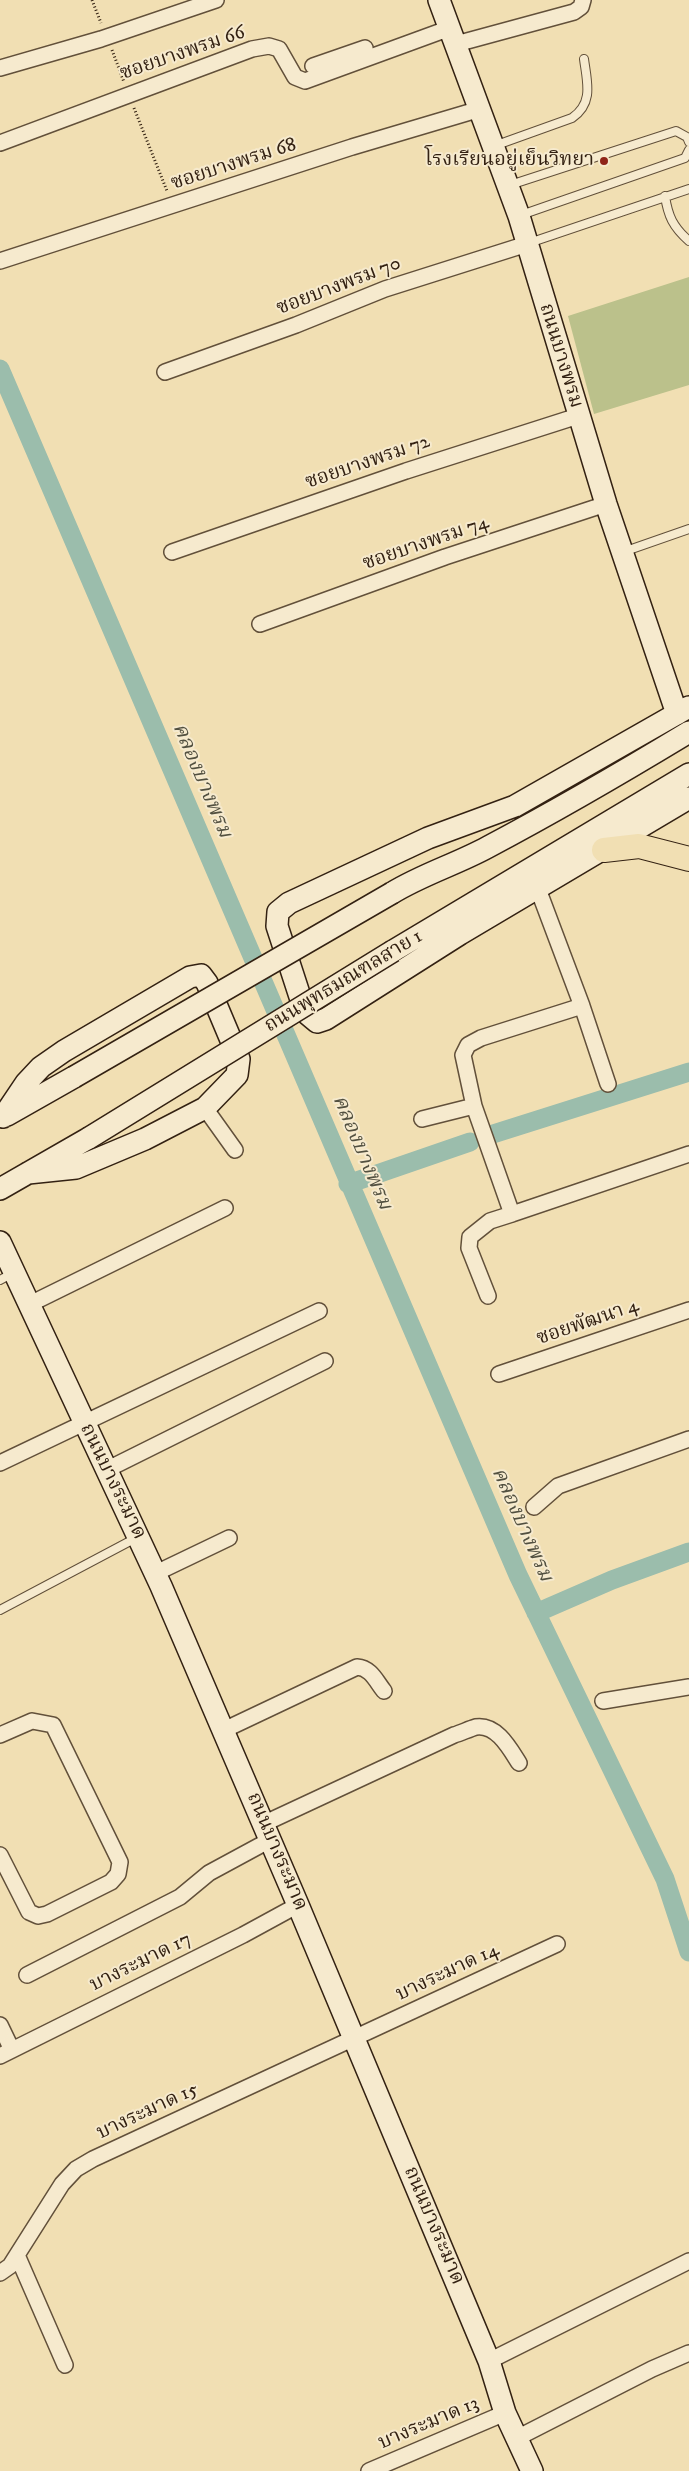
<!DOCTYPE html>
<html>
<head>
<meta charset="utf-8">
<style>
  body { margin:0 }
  canvas { display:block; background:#f1dfb3 }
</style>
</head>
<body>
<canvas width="689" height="2471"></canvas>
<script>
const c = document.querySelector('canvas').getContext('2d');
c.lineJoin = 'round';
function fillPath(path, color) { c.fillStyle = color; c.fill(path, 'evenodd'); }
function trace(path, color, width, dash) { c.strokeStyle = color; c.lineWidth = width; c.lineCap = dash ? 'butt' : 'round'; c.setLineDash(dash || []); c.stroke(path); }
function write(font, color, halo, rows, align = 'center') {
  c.font = font + ' "IM FELL DW Pica","Noto Serif Thai",serif'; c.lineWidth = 4; c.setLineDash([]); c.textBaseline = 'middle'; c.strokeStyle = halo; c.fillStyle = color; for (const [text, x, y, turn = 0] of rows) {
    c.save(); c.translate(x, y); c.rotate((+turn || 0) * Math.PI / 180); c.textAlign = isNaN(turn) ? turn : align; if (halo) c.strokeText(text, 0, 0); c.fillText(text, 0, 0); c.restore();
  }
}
fillPath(new Path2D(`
  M 689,277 L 689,385 L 594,414 L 568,316 Z`), '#bbc18b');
trace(new Path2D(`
  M 0,369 L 518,1575 L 665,1879 L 689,1952
  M 493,1134 L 689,1072
  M 348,1184 L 470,1142
  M 536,1613 L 612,1580 L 689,1552`), '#9bbdac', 19);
const lane = new Path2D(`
  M 494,146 L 572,118 C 594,103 587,82 584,59
  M 510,185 L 676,131 L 687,137 L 689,142
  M 665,196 C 668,216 673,227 689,241
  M 521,215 L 685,158 L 689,150
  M 529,243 L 689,189
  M 623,552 L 689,529
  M 0,1280 L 13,1273
  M 0,1610 L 136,1538`);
const street = new Path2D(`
  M 456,44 L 574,12 L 581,7 L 583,0
  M 313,66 L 365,48
  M 0,68 L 101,39 L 216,0
  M 0,143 L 252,49 L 269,46 L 279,49 L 295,77 L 305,81 L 450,28
  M 0,261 L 352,147 L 480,109
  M 165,372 L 296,325 L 385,289 L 527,244
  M 172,552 L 406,471 L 578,416
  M 260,624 L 445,557 L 606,504
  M 538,889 L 582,1006 L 608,1084
  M 582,1006 L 481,1038 L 468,1045 L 463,1055 L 474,1106 L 512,1214 L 689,1154
  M 205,1108 L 235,1150
  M 422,1119 L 474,1106
  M 488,1296 L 469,1248 L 470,1237 L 490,1221 L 512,1214
  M 30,1304 L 225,1208
  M 499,1374 L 689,1310
  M 0,1463 L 319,1311
  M 106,1470 L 325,1361
  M 534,1507 L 558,1486 L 689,1439
  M 156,1573 L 229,1538
  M 603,1701 L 689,1687
  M 224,1730 L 357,1667 C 371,1668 376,1681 384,1691
  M 0,1735 L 32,1721 L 53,1725 L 120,1862 L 118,1874 L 111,1882 L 47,1914 L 38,1916 L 29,1912 L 0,1855
  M 263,1824 L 454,1735 C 461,1733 469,1729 476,1727 C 497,1724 510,1749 519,1763
  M 27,1975 L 180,1897 L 209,1873 L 270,1840
  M 0,2025 L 12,2050
  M 0,2056 L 243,1935 L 298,1905
  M 17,2255 L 65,2365
  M 0,2273 L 10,2266 L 62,2184 L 76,2169 L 93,2159 L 557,1944
  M 489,2361 L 689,2261
  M 517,2438 L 652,2369 L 689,2353
  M 369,2471 L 505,2413`);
const secondary = new Path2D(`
  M 439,0 L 519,216 L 606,504 L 677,714
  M 689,707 L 515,806 L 428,838 L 289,903 L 278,912 L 277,926 L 305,1012 L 317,1022 L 326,1019 L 460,934 L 689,798
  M 392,893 C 423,874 457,864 488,847 C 556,811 623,772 689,732
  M 393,951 L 689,774
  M 7,1115 L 74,1077
  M 3,1117 L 26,1083 L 41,1067 L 64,1051 L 190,977 L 201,975 L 207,983 L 239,1059 L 237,1075 L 205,1108 L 145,1139 L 76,1168 L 28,1173
  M 0,1189 L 89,1138
  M 0,1242 L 161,1586 L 298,1905 L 489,2361 L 505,2413 L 532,2471`);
const primary = new Path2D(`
  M 604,850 L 639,846 L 689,859`);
trace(lane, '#62503a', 10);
trace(street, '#62503a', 18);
trace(secondary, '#332112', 24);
trace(primary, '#332112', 26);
trace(new Path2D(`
  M 92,0 L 101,23
  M 112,50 L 124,82
  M 134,108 L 167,191`), '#332112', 3, [1, 2.5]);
trace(lane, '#f6eace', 8);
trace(street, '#f6eace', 15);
trace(secondary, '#f6eace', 21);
trace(primary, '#f1dfb3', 24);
const secondaryBridge = new Path2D(`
  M 74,1077 L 392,893
  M 89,1138 L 393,951`);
trace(secondaryBridge, '#332112', 24, []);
trace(secondaryBridge, '#f6eace', 21);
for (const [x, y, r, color] of [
  [604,161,5,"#8f2418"]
]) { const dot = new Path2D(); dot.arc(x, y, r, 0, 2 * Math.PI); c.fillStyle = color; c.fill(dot); trace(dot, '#f6eace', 2); }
write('20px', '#332112', '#f6eace', [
  ["ซอยบางพรม 66",183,54,-19],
  ["ซอยบางพรม 68",234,165,-18],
  ["ซอยบางพรม 70",339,287,-21],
  ["ถนนบางพรม",560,356,73],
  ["ซอยบางพรม 72",368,463,-19],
  ["ซอยบางพรม 74",426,544,-19],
  ["ถนนพุทธมณฑลสาย 1",344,982,-31],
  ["ซอยพัฒนา 4",588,1323,-19],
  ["ถนนบางระมาด",112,1482,64],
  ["ถนนบางระมาด",276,1852,67],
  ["บางระมาด 17",141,1963,-26],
  ["บางระมาด 14",448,1973,-25],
  ["บางระมาด 15",148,2112,-25],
  ["ถนนบางระมาด",433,2226,67],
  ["บางระมาด 13",429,2424,-23]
]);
write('20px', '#332112', '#f6eace', [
  ["โรงเรียนอยู่เย็นวิทยา",594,161]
], 'right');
write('italic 21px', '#525040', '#f6eace', [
  ["คลองบางพรม",201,781,67],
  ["คลองบางพรม",361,1153,67],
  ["คลองบางพรม",521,1525,66]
]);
</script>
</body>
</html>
